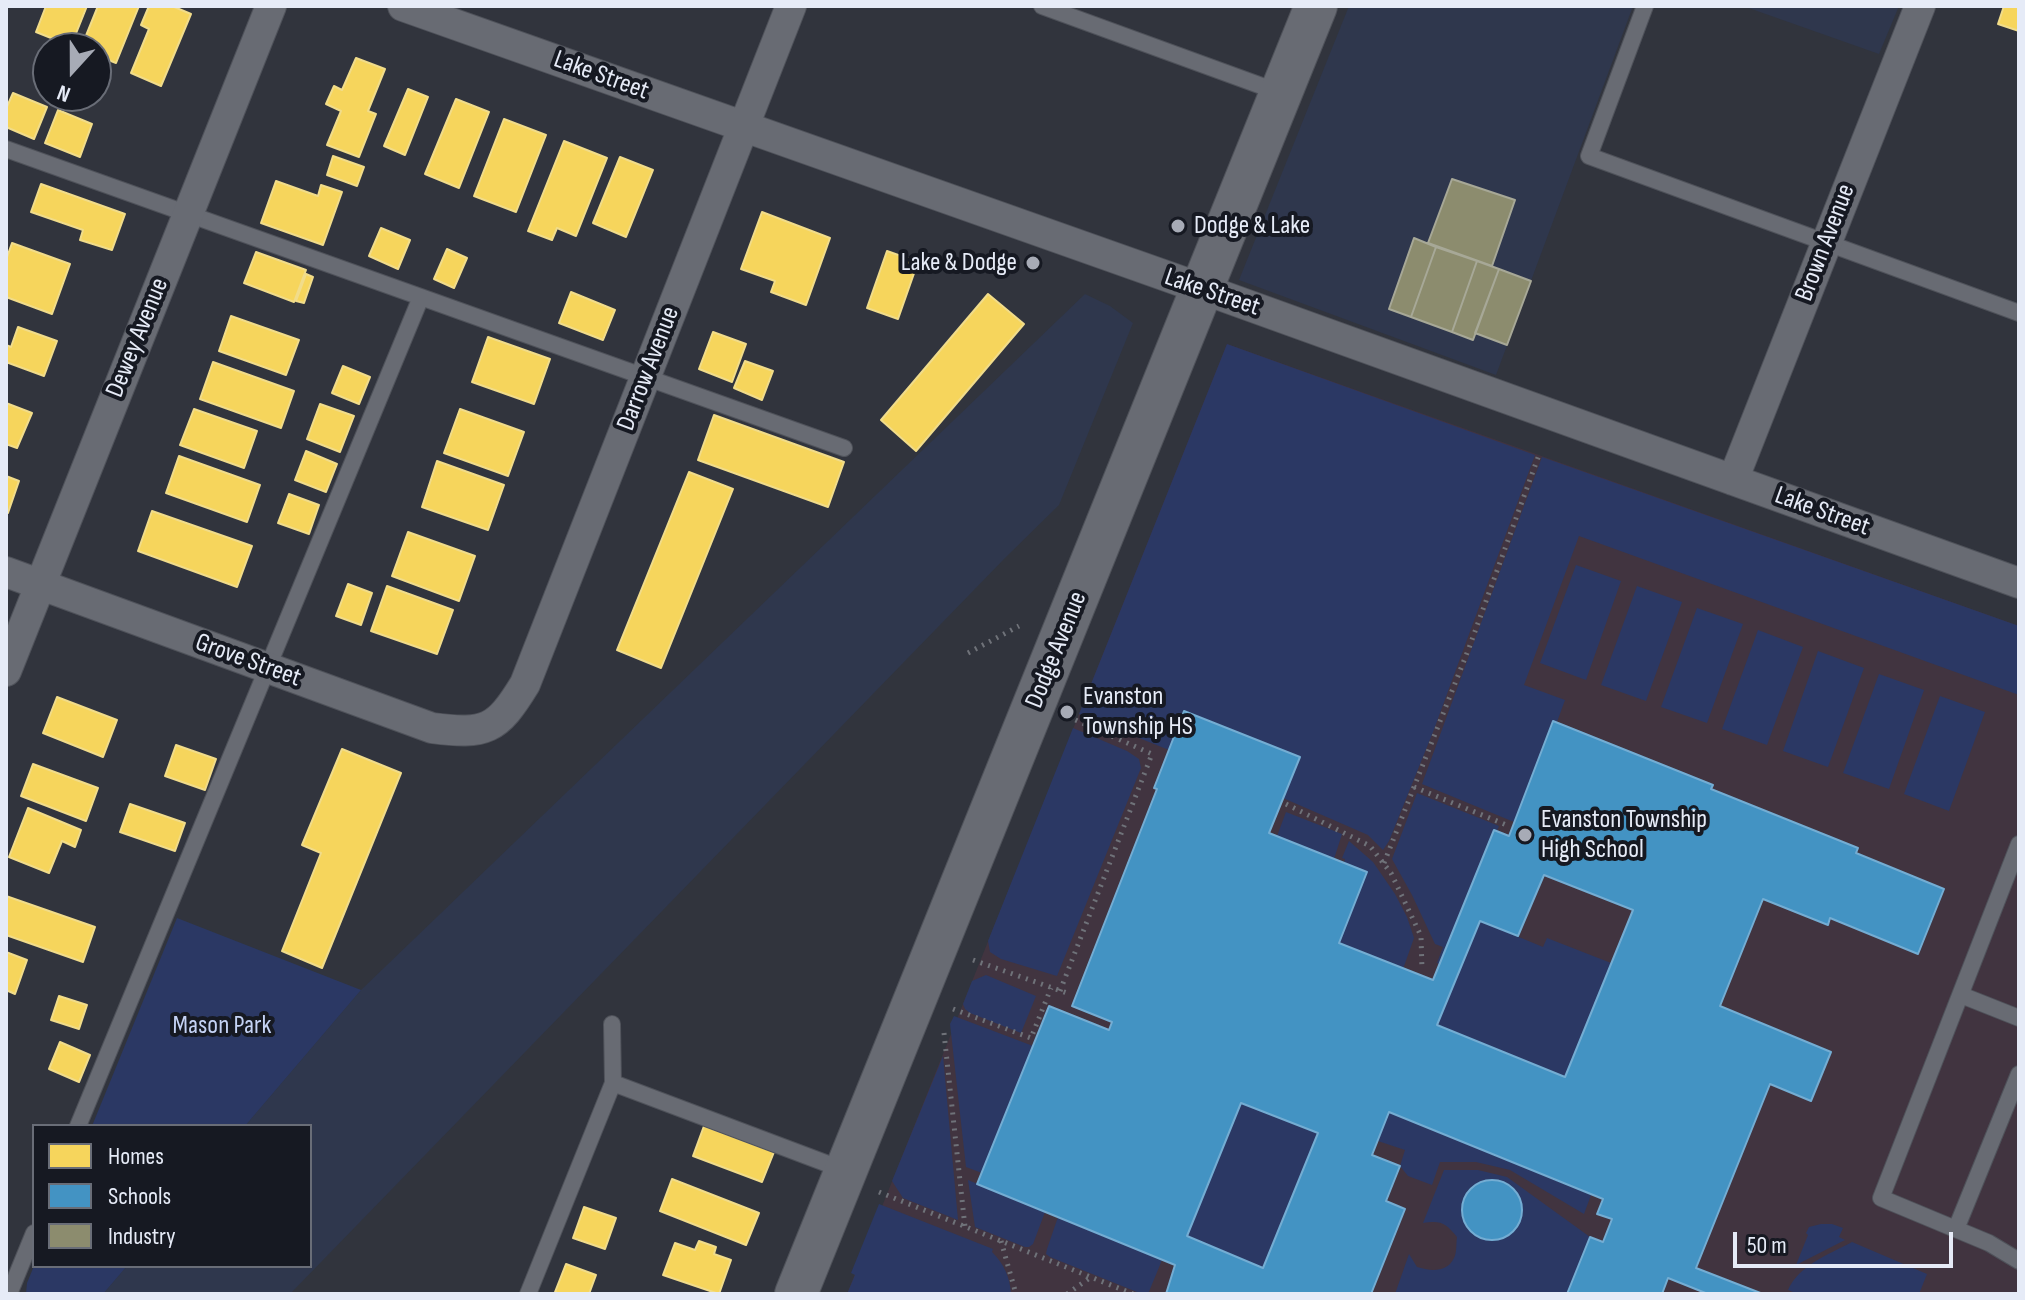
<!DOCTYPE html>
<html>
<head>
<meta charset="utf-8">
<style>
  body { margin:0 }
  #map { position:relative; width:2025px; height:1300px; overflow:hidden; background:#31343d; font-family:"Sofia Sans Condensed",sans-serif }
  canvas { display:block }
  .frame { position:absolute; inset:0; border:8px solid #e6ebf7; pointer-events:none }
  .legend { position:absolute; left:32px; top:1124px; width:280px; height:144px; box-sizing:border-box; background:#161922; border:2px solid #696d77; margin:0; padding:10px 14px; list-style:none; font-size:24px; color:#e6ebf7 }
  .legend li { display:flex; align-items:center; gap:16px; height:40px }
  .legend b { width:40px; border:2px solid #696d77 }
  .north { position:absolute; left:32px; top:32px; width:80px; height:80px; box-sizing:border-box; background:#161922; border:2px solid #696d77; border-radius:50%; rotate:201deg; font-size:22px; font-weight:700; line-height:32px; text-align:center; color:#e6ebf7 }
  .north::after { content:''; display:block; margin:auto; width:28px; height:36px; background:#a7abb6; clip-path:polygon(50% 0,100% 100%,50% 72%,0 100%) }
  .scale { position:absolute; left:1733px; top:1232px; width:220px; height:36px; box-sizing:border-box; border:4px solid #e6ebf7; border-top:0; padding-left:10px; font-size:24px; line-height:28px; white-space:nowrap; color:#e6ebf7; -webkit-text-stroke:6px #161922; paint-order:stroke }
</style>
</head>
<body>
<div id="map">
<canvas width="2025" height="1300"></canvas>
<div class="frame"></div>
<ul class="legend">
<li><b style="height:22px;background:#f6d55c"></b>Homes</li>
<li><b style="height:22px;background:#4393c3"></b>Schools</li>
<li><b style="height:22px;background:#8c8c6e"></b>Industry</li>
</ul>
<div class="north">N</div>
<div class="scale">50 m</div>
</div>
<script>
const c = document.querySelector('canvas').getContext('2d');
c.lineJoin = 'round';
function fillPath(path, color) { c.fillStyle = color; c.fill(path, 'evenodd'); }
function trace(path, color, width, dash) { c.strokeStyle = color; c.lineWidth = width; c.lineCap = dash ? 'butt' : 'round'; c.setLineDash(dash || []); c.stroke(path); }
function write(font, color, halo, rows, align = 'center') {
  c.font = font + ' "Sofia Sans Condensed",sans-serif'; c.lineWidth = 8; c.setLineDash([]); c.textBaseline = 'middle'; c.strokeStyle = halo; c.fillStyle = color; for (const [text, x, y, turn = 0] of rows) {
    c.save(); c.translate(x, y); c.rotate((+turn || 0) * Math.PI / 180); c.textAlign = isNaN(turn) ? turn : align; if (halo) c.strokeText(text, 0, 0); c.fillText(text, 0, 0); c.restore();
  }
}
fillPath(new Path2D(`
  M 1349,6 L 1633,6 L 1496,375 L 1239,280 Z
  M 1743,6 L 1899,6 L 1879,54 Z
  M 1085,294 L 1110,306 L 1133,323 L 1059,505 L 1005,558 L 290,1294 L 103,1294 L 127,1266 L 310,1266 L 310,1126 L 245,1126 L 361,990 Z`), '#2f374d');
fillPath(new Path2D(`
  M 1227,344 L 2019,626 L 2019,1294 L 847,1294 Z`), '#413440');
fillPath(new Path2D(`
  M 1227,344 L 1535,455 L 1433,732 L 1389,841 L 1383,850 L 1368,835 L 1283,798 L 1299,757 L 1185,711 L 1169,750 L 1079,714 Z
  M 1542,457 L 2019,626 L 2019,695 L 1579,536 L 1524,685 L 1565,700 L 1557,722 L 1553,721 L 1514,822 L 1422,784 Z
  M 1576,565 L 1621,581 L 1586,680 L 1540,663 Z
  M 1637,586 L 1682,602 L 1646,701 L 1601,685 Z
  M 1697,608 L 1743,624 L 1707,723 L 1661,707 Z
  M 1758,630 L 1803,647 L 1767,745 L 1722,729 Z
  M 1818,651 L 1864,668 L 1828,767 L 1783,751 Z
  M 1879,674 L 1924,690 L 1889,789 L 1843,773 Z
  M 1940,696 L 1985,712 L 1949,811 L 1904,794 Z
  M 1073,728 L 1127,751 L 1139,759 L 1141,768 L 1057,976 L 1001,959 L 990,952 L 988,941 Z
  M 1417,793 L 1499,826 L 1440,964 L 1437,963 L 1443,947 L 1435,944 L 1412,895 L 1392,859 Z
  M 1286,812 L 1342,834 L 1334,859 L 1277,836 Z
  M 1349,841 L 1373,862 L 1395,894 L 1407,917 L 1414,938 L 1403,969 L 1339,943 L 1367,873 L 1344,863 L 1345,859 L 1342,858 Z
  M 177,918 L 361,990 L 245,1126 L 92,1126 Z
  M 1480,921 L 1543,947 L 1547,938 L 1611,963 L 1565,1077 L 1437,1025 Z
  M 986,975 L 1036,996 L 1021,1033 L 970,1013 L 965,1009 L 963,1004 L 972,981 Z
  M 954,1016 L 1033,1046 L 982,1173 L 966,1167 L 950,1024 Z
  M 943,1056 L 958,1220 L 903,1198 L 892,1181 Z
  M 1241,1103 L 1318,1133 L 1263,1268 L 1187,1236 Z
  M 1389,1112 L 1591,1195 L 1584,1214 L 1510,1170 L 1476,1162 L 1440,1162 L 1432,1185 L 1408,1176 L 1400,1166 L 1405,1150 L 1378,1141 Z
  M 1444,1170 L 1478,1170 L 1507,1177 L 1590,1237 L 1567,1294 L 1395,1294 L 1409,1254 L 1417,1267 C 1430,1271 1447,1273 1454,1258 C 1457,1253 1456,1243 1457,1237 C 1446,1223 1441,1220 1423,1223 Z
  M 968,1180 L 1045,1212 L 1033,1244 L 1029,1247 L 1025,1247 L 975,1227 Z
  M 879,1204 L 993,1249 L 992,1252 C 1004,1264 1010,1277 1011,1294 L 847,1294 L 855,1275 L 851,1273 Z
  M 1058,1217 L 1162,1260 L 1148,1294 L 1142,1294 L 1050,1257 L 1046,1254 L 1047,1249 Z
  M 1821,1224 L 1832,1224 L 1843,1228 L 1839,1237 L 1845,1240 L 1796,1265 L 1808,1235 L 1806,1233 L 1809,1227 Z
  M 1852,1242 L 1927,1274 L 1919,1294 L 1798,1294 L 1788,1290 C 1799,1265 1828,1255 1852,1242 Z
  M 34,1266 L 127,1266 L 103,1294 L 26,1294 L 27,1283 Z`), '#2b3864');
const homes = new Path2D(`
  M 46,6 L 87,6 L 71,46 L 36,32 Z
  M 98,6 L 139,6 L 116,63 L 96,55 L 96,48 L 81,48 Z
  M 149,6 L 172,6 L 191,14 L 161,86 L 131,73 L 149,29 L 141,25 Z
  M 2004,6 L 2019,6 L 2019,31 L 1998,24 Z
  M 356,58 L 385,69 L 368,111 L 376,114 L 359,157 L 327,145 L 341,111 L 326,104 L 334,86 L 342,90 Z
  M 408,89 L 428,97 L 405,155 L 384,146 Z
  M 13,93 L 47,107 L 34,139 L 6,127 L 6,109 Z
  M 456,99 L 489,112 L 459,188 L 425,174 Z
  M 58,110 L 92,124 L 80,157 L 45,143 Z
  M 504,119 L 546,135 L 516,212 L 474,196 Z
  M 564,141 L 607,158 L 576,236 L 557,228 L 552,240 L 528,231 Z
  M 333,156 L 364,167 L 357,186 L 327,175 Z
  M 620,157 L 653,170 L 626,237 L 593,223 Z
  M 276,181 L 318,196 L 321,185 L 342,192 L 323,245 L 261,223 Z
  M 41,184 L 125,214 L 112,250 L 80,240 L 83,230 L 31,212 Z
  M 762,212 L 830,238 L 806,305 L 771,292 L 775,281 L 741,269 Z
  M 381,228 L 410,240 L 398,269 L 369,256 Z
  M 12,243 L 70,264 L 52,314 L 6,297 L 6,260 Z
  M 447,249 L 467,258 L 454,288 L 434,279 Z
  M 887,251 L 918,262 L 898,319 L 867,308 Z
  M 256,252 L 306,270 L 294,302 L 244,283 Z
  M 306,274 L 313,277 L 304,303 L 296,301 Z
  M 571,292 L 615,310 L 603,340 L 559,323 Z
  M 988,294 L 1024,324 L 916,451 L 881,420 Z
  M 231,316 L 299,340 L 286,375 L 219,351 Z
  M 18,327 L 57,341 L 44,376 L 6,362 L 6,345 L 11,347 Z
  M 713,332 L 746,344 L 732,382 L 699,369 Z
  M 488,337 L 550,359 L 534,404 L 472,382 Z
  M 745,361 L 773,371 L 762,400 L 734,388 Z
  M 213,362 L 294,391 L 281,428 L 200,399 Z
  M 343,366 L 370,377 L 359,404 L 332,393 Z
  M 6,403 L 32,413 L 17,448 L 6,444 Z
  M 320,404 L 354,416 L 340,452 L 307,439 Z
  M 194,409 L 257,431 L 244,468 L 180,445 Z
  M 460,409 L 524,432 L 508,476 L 444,453 Z
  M 714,415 L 844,462 L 828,507 L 698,460 Z
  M 306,451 L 337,464 L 326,492 L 295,480 Z
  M 179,456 L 260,485 L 247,522 L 166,493 Z
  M 437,461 L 504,485 L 488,530 L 422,507 Z
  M 689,472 L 733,489 L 661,668 L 617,650 Z
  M 6,476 L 19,481 L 8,513 L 6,512 Z
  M 289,494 L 319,505 L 309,534 L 278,523 Z
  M 152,511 L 252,546 L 237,587 L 138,551 Z
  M 408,532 L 475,556 L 459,601 L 392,576 Z
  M 348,584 L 372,593 L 361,625 L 336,616 Z
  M 387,586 L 453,610 L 437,654 L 371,631 Z
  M 57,697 L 117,720 L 103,757 L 43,733 Z
  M 176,745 L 216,759 L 205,790 L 165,776 Z
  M 342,749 L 401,773 L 322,968 L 282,951 L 321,853 L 302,845 Z
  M 33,764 L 98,788 L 86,821 L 21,796 Z
  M 130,804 L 185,823 L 175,851 L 120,832 Z
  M 28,808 L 81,830 L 75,847 L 62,841 L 49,873 L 9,857 Z
  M 6,896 L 95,927 L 83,962 L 6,935 Z
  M 6,952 L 27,960 L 15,994 L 6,990 Z
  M 59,996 L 87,1005 L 79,1029 L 51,1020 Z
  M 60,1042 L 90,1055 L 79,1082 L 49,1069 Z
  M 704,1126 L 774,1152 L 762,1182 L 693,1156 Z
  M 672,1179 L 759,1213 L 746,1245 L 660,1211 Z
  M 584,1207 L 616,1218 L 605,1249 L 573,1238 Z
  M 699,1241 L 716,1247 L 714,1254 L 731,1260 L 719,1294 L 663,1275 L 675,1243 L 695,1250 Z
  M 566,1264 L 596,1275 L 589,1294 L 560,1294 L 555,1292 Z`);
fillPath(homes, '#f6d55c');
trace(homes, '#f1dc8a', 2);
const schools = new Path2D(`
  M 1184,711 L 1300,757 L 1269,833 L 1367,872 L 1339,943 L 1433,980 L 1494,830 L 1509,836 L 1553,721 L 1713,785 L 1711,789 L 1858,848 L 1856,853 L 1944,889 L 1918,954 L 1830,918 L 1828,925 L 1763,899 L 1720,1006 L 1831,1052 L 1811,1101 L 1770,1084 L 1696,1268 L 1763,1294 L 1708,1294 L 1668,1278 L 1662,1294 L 1567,1294 L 1590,1237 L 1603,1242 L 1612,1219 L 1597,1214 L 1603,1199 L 1389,1112 L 1372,1155 L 1400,1166 L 1386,1201 L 1405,1209 L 1371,1294 L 1166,1294 L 1175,1265 L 977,1184 L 1049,1006 L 1109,1030 L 1112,1022 L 1072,1006 L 1157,789 L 1154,788 ZM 1544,875 L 1633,910 L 1565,1077 L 1437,1025 L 1480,921 L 1518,936 ZM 1241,1103 L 1318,1133 L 1263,1268 L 1187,1236 Z
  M1462 1210a30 30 0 1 1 60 0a30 30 0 1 1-60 0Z`);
fillPath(schools, '#4393c3');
trace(schools, '#74add3', 2);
const industry = new Path2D(`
  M 1452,179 L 1515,200 L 1492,266 L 1428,243 Z
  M 1414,238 L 1436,247 L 1411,317 L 1389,309 Z
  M 1436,247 L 1477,261 L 1452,332 L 1411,317 Z
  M 1477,261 L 1499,269 L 1473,340 L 1452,332 Z
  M 1499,269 L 1531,281 L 1507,345 L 1475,333 Z`);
fillPath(industry, '#8c8c6e');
trace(industry, '#a7a897', 2);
const service = new Path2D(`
  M 1042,6 L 1281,93
  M 1645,6 L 1589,156 L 2019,313
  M 6,149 L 844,448
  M 2019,844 L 1881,1198 L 1989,1243 L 2019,1261
  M 1961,995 L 2019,1018
  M 613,1083 L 844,1170
  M 78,1126 L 421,297
  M 1956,1229 L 2019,1074
  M 9,1294 L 34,1233
  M 528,1294 L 613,1083 L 612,1024`);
const minor = new Path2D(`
  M 403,6 L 1203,289 L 2019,583
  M 1733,480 L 1920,6
  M 6,572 L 432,728 C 486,735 497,730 525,684 L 791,6
  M 6,671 L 271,6`);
const secondary = new Path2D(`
  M 796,1294 L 1316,6`);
trace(service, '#4f525a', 18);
trace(minor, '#4f525a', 32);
trace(secondary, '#4f525a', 44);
trace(new Path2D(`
  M 968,653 L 1019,626
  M 1414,787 L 1509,826
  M 1286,804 L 1370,846 L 1391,873 L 1421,936 L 1422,970
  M 1384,863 L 1469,648 L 1540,452
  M 973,960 L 1067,993
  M 1060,991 L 1152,754 L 1071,718
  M 953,1009 L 1031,1038 L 1051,988
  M 944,1033 L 965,1227
  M 879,1192 L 1133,1294
  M 1001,1241 L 1016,1294
  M 1067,1294 L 1091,1277`), '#6f7279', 5, [2, 6]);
trace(service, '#686b73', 16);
trace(minor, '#686b73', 30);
trace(secondary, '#686b73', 42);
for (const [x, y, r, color] of [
  [1178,226,8,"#a7abb6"],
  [1033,263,8,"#a7abb6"],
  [1067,712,8,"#a7abb6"],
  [1525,835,8,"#a7abb6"]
]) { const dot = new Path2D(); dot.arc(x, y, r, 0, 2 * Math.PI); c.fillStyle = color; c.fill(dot); trace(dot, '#161922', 3); }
write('26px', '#e6ebf7', '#161922', [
  ["Lake Street",601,76,20],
  ["Brown Avenue",1826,243,-69],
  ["Lake Street",1212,293,19],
  ["Dewey Avenue",138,338,-68],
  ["Darrow Avenue",649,369,-69],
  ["Lake Street",1822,512,20],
  ["Dodge Avenue",1057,650,-68],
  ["Grove Street",248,661,20]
]);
write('26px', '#e6ebf7', '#161922', [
  ["Dodge & Lake",1194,226],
  ["Lake & Dodge",1017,263,"right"],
  ["Evanston",1083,697],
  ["Township HS",1083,727],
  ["Evanston Township",1541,820],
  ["High School",1541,850]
], 'left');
write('26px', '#c5d3f5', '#161922', [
  ["Mason Park",222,1026]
]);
</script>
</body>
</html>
